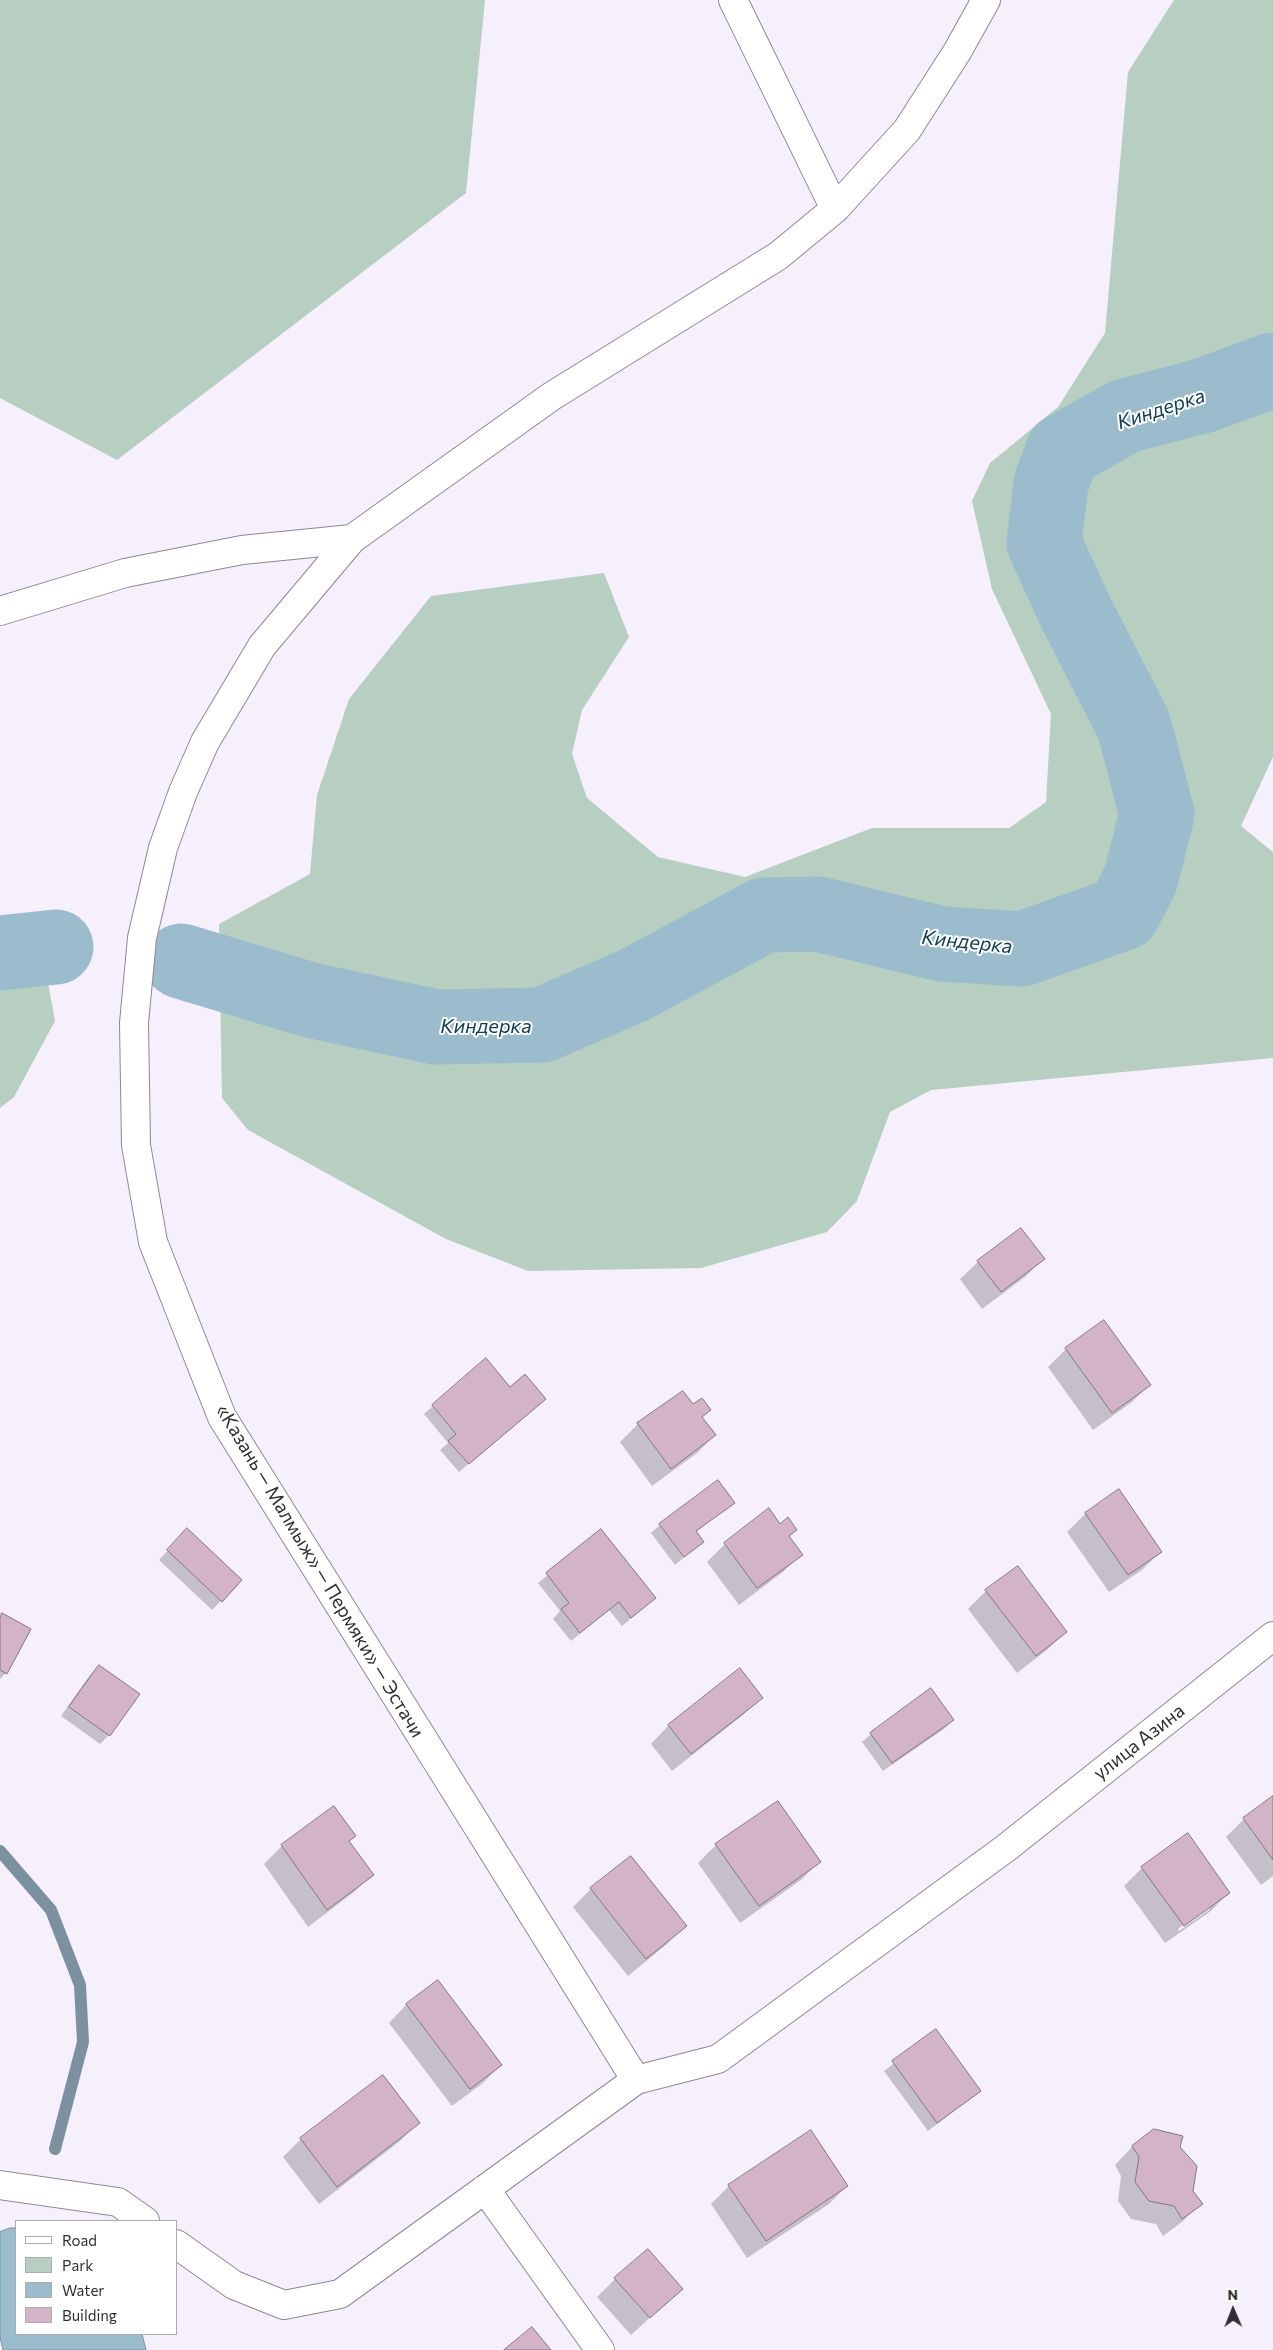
<!DOCTYPE html>
<html>
<head>
<meta charset="utf-8">
<style>
  body { margin:0 }
  #map { position:relative; width:1273px; height:2350px; overflow:hidden; background:#f6effc; font-family:Commissioner,sans-serif }
  canvas { display:block }
  .legend { position:absolute; left:15px; top:2220px; width:162px; height:115px; box-sizing:border-box; background:#fff; border:1px solid #acabad; margin:0; padding:6px 9px; list-style:none; font-size:15px; color:#302e33 }
  .legend li { display:flex; align-items:center; gap:10px; height:25px }
  .legend b { width:25px; border:1px solid #acabad }
  .north { position:absolute; left:1208px; top:2285px; width:50px; height:50px; -webkit-text-stroke:4px #fff; paint-order:stroke; rotate:359deg; font-size:14px; font-weight:700; line-height:20px; text-align:center; color:#302e33 }
  .north::after { content:''; display:block; margin:auto; width:18px; height:22px; background:#302e33; clip-path:polygon(50% 0,100% 100%,50% 72%,0 100%) }
</style>
</head>
<body>
<div id="map">
<canvas width="1273" height="2350"></canvas>
<ul class="legend">
<li><b style="height:6px;background:#fff"></b>Road</li>
<li><b style="height:14px;background:#b7cfc0"></b>Park</li>
<li><b style="height:14px;background:#9bbccd"></b>Water</li>
<li><b style="height:14px;background:#d3b4c7"></b>Building</li>
</ul>
<div class="north">N</div>
</div>
<script>
const c = document.querySelector('canvas').getContext('2d');
c.lineJoin = 'round';
function fillPath(path, color) { c.fillStyle = color; c.fill(path, 'evenodd'); }
function trace(path, color, width, dash) { c.strokeStyle = color; c.lineWidth = width; c.lineCap = dash ? 'butt' : 'round'; c.setLineDash(dash || []); c.stroke(path); }
function write(font, color, halo, rows, align = 'center') {
  c.font = font + ' Commissioner,sans-serif'; c.lineWidth = 4; c.setLineDash([]); c.textBaseline = 'middle'; c.strokeStyle = halo; c.fillStyle = color; for (const [text, x, y, turn = 0] of rows) {
    c.save(); c.translate(x, y); c.rotate((+turn || 0) * Math.PI / 180); c.textAlign = isNaN(turn) ? turn : align; if (halo) c.strokeText(text, 0, 0); c.fillText(text, 0, 0); c.restore();
  }
}
fillPath(new Path2D(`
  M 0,0 L 485,0 L 466,193 L 117,460 L 0,398 Z
  M 1174,0 L 1273,0 L 1273,757 L 1241,826 L 1273,852 L 1273,1058 L 931,1090 L 890,1112 L 857,1201 L 827,1232 L 701,1268 L 528,1271 L 446,1239 L 248,1130 L 222,1098 L 219,924 L 310,874 L 317,795 L 349,699 L 431,596 L 604,573 L 629,637 L 582,710 L 572,754 L 587,798 L 658,857 L 745,877 L 872,828 L 1009,828 L 1046,802 L 1051,714 L 992,589 L 972,501 L 990,463 L 1058,407 L 1105,333 L 1128,72 Z
  M 0,958 L 47,977 L 55,1021 L 14,1097 L 0,1108 Z`), '#b7cfc0');
const water = new Path2D(`
  M 10,2228 L 16,2228 L 16,2334 L 142,2334 L 146,2350 L 3,2350 L 0,2337 L 0,2232 Z`);
fillPath(water, '#9bbccd');
trace(water, '#7b919f', 1);
fillPath(new Path2D(`
  M 1043,1259 L 1025,1277 L 982,1309 L 960,1279 L 978,1262 Z
  M 1066,1349 L 1150,1384 L 1132,1402 L 1093,1430 L 1048,1367 Z
  M 510,1388 L 536,1407 L 459,1472 L 440,1450 L 448,1443 L 424,1414 L 433,1406 Z
  M 682,1392 L 693,1406 L 709,1410 L 701,1418 L 715,1435 L 697,1453 L 652,1486 L 620,1442 L 638,1424 Z
  M 1118,1491 L 1160,1552 L 1142,1570 L 1109,1592 L 1067,1532 L 1085,1514 Z
  M 733,1503 L 695,1533 L 702,1542 L 675,1565 L 651,1533 L 660,1525 Z
  M 187,1530 L 241,1580 L 212,1610 L 159,1560 Z
  M 601,1531 L 655,1598 L 622,1626 L 609,1610 L 571,1641 L 553,1619 L 560,1611 L 538,1583 Z
  M 788,1537 L 801,1554 L 783,1572 L 739,1605 L 707,1562 L 725,1544 Z
  M 986,1591 L 1066,1632 L 1048,1649 L 1017,1673 L 968,1609 Z
  M 3,1615 L 6,1673 L 0,1679 L 0,1617 Z
  M 99,1666 L 109,1735 L 100,1744 L 61,1716 L 90,1675 Z
  M 740,1670 L 761,1698 L 743,1715 L 672,1771 L 651,1744 L 668,1726 Z
  M 953,1720 L 944,1729 L 883,1771 L 862,1742 L 871,1734 Z
  M 1273,1798 L 1273,1876 L 1261,1885 L 1226,1837 L 1244,1819 Z
  M 334,1808 L 354,1836 L 348,1842 L 372,1875 L 354,1892 L 308,1927 L 264,1864 L 282,1846 Z
  M 716,1845 L 819,1862 L 801,1880 L 740,1923 L 698,1863 Z
  M 630,1857 L 685,1926 L 667,1944 L 628,1976 L 573,1907 L 591,1889 Z
  M 1142,1868 L 1228,1893 L 1211,1911 L 1165,1943 L 1124,1886 ZM 1210,1906 L 1210,1909 L 1179,1931 L 1178,1929 Z
  M 438,1981 L 501,2065 L 483,2083 L 452,2106 L 389,2023 L 406,2005 Z
  M 936,2031 L 980,2091 L 928,2131 L 884,2071 Z
  M 418,2123 L 400,2141 L 319,2204 L 283,2157 L 301,2139 Z
  M 1154,2130 L 1179,2148 L 1192,2192 L 1201,2203 L 1183,2221 L 1163,2236 L 1156,2224 L 1131,2219 L 1118,2201 L 1121,2176 L 1115,2165 L 1132,2147 Z
  M 729,2186 L 847,2186 L 829,2204 L 747,2258 L 711,2204 Z
  M 615,2279 L 681,2289 L 631,2335 L 597,2297 Z`), '#0003');
trace(new Path2D(`
  M 0,1851 L 51,1910 L 80,1985 L 83,2042 L 55,2149`), '#7b919f', 12);
trace(new Path2D(`
  M 0,953 L 56,947
  M 181,961 L 310,1000 L 436,1027 L 542,1025 L 634,985 L 764,915 L 818,914 L 942,944 L 1022,949 L 1123,913 L 1141,878 L 1157,814 L 1134,726 L 1075,611 L 1044,543 L 1051,483 L 1063,451 L 1125,416 L 1202,396 L 1273,370`), '#9bbccd', 75);
const building = new Path2D(`
  M 1021,1228 L 1045,1259 L 1001,1292 L 977,1261 Z
  M 1104,1320 L 1151,1385 L 1112,1413 L 1065,1348 Z
  M 486,1358 L 510,1387 L 525,1374 L 546,1399 L 469,1464 L 448,1441 L 456,1434 L 432,1405 Z
  M 683,1391 L 693,1404 L 702,1398 L 711,1410 L 702,1417 L 716,1435 L 671,1469 L 637,1423 Z
  M 718,1480 L 735,1503 L 696,1531 L 704,1542 L 684,1557 L 659,1524 Z
  M 1119,1489 L 1162,1552 L 1128,1575 L 1085,1513 Z
  M 769,1508 L 780,1524 L 788,1517 L 797,1530 L 789,1536 L 803,1555 L 757,1588 L 724,1543 Z
  M 187,1528 L 242,1580 L 222,1602 L 167,1550 Z
  M 601,1529 L 656,1598 L 631,1618 L 619,1602 L 580,1633 L 561,1609 L 569,1603 L 546,1573 Z
  M 1018,1566 L 1067,1632 L 1036,1656 L 985,1590 Z
  M 2,1613 L 31,1629 L 7,1674 L 0,1670 L 0,1618 Z
  M 99,1665 L 140,1694 L 110,1736 L 69,1707 Z
  M 740,1668 L 763,1698 L 691,1754 L 668,1725 Z
  M 931,1688 L 954,1720 L 892,1763 L 870,1733 Z
  M 1273,1796 L 1273,1860 L 1243,1818 Z
  M 778,1801 L 821,1862 L 759,1906 L 715,1844 Z
  M 334,1806 L 356,1836 L 349,1841 L 374,1875 L 327,1910 L 281,1845 Z
  M 1188,1833 L 1230,1893 L 1184,1926 L 1141,1867 Z
  M 631,1856 L 687,1926 L 646,1959 L 590,1888 Z
  M 438,1980 L 502,2065 L 470,2089 L 406,2004 Z
  M 936,2029 L 981,2091 L 937,2123 L 892,2061 Z
  M 383,2075 L 420,2123 L 337,2187 L 300,2138 Z
  M 1154,2129 L 1183,2136 L 1180,2147 L 1197,2166 L 1193,2191 L 1203,2204 L 1182,2219 L 1174,2206 L 1149,2201 L 1135,2182 L 1139,2157 L 1132,2146 Z
  M 811,2130 L 848,2186 L 766,2241 L 728,2185 Z
  M 648,2249 L 683,2289 L 650,2318 L 614,2278 Z
  M 532,2327 L 551,2350 L 504,2350 Z`);
fillPath(building, '#d3b4c7');
trace(building, '#83767e', 1);
const minor = new Path2D(`
  M 733,0 L 835,209
  M 0,611 L 125,573 L 242,550 L 352,539
  M 636,2080 L 222,1417 L 153,1242 L 136,1145 L 134,1023 L 142,938 L 163,848 L 183,792 L 205,742 L 262,646 L 352,539 L 552,396 L 778,256 L 835,209 L 907,130 L 957,52 L 986,0
  M 0,2185 L 118,2202 L 145,2221
  M 485,2189 L 600,2350
  M 176,2244 L 234,2285 L 284,2305 L 340,2294 L 636,2080 L 718,2059 L 1006,1848 L 1273,1636`);
trace(minor, '#8e8894', 30);
trace(minor, '#fff', 28);
write('19px', '#302e33', '#fff', [
  ["«Казань — Малмыж» — Пермяки» — Эстачи",320,1571,59],
  ["улица Азина",1139,1742,-38]
]);
write('italic 20px', '#0f3c4f', '#fff', [
  ["Киндерка",1161,409,-18],
  ["Киндерка",967,942,6],
  ["Киндерка",486,1026]
]);
</script>
</body>
</html>
